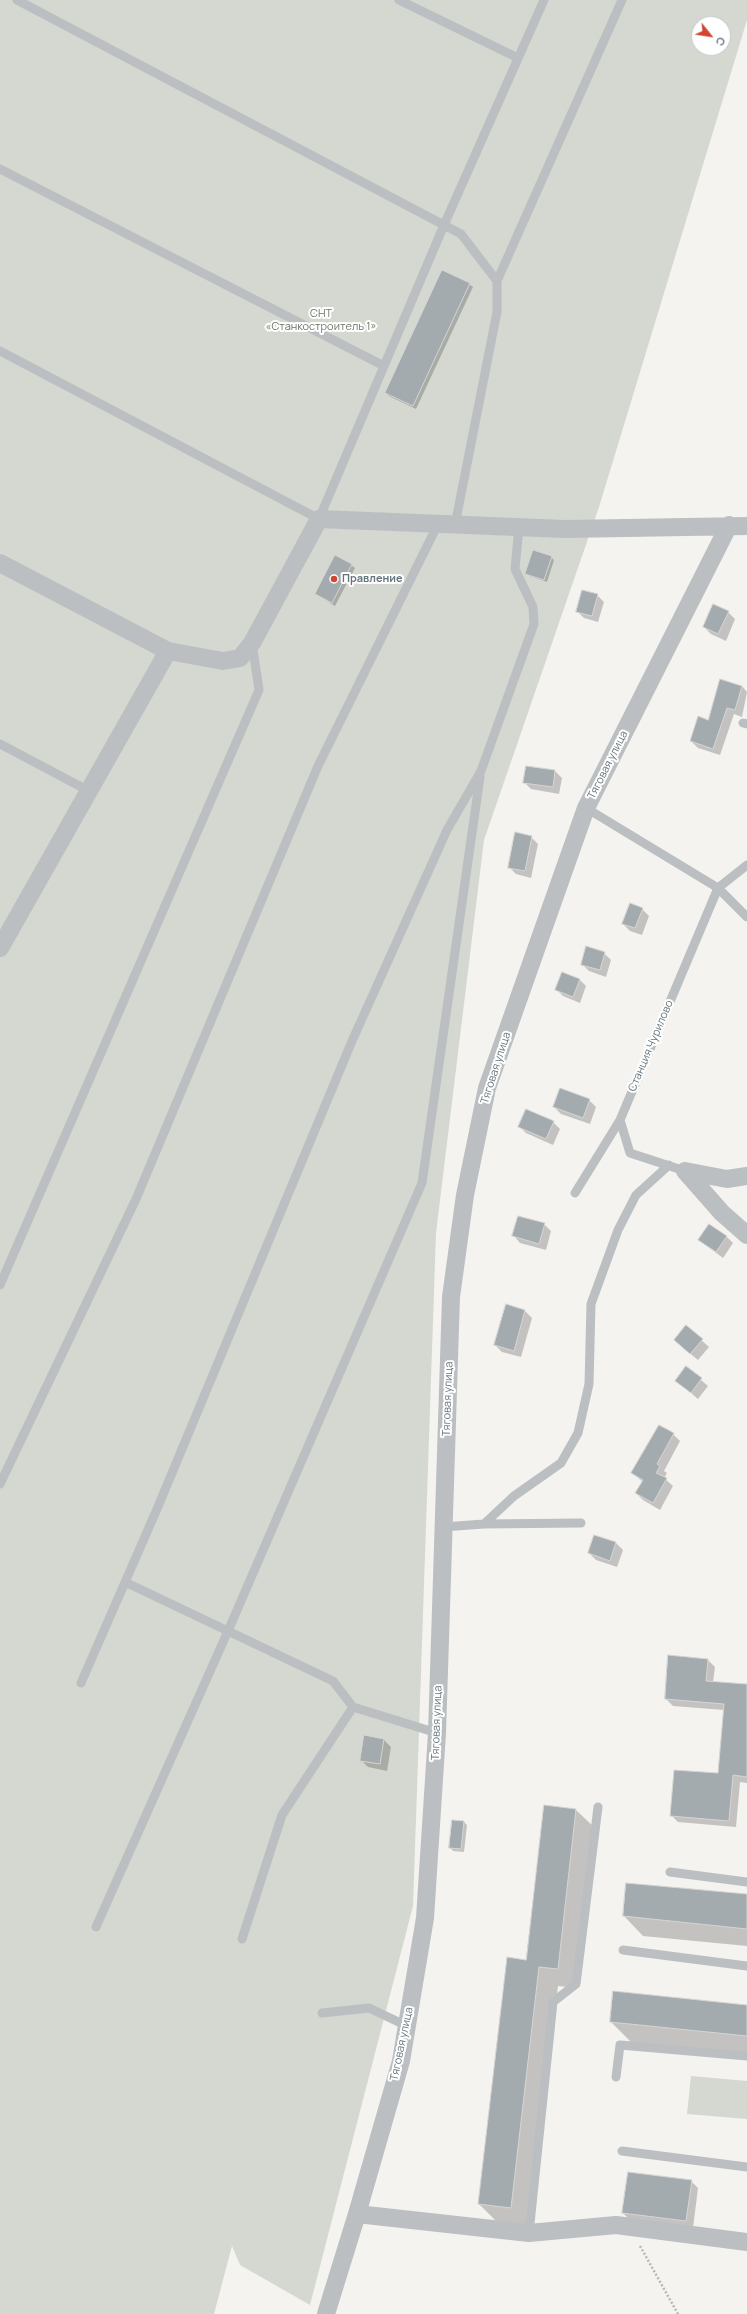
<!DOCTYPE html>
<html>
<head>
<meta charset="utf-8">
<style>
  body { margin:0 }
  #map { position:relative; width:747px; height:2314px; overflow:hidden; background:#f4f3f0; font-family:Manrope,sans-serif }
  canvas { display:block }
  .north { position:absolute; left:691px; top:16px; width:40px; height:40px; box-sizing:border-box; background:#fff; border:1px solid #c2c8cb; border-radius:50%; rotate:120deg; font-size:11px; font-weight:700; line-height:16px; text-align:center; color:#66767e }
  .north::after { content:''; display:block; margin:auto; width:14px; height:18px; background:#d14533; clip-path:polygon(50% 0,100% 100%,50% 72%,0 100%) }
</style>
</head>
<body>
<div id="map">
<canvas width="747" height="2314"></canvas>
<div class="north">С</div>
</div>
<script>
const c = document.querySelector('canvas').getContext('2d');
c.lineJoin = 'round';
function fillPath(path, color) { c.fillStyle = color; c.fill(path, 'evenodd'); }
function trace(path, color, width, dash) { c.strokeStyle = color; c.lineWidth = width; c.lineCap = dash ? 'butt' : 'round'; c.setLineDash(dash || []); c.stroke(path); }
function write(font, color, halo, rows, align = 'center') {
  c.font = font + ' Manrope,sans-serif'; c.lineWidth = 4; c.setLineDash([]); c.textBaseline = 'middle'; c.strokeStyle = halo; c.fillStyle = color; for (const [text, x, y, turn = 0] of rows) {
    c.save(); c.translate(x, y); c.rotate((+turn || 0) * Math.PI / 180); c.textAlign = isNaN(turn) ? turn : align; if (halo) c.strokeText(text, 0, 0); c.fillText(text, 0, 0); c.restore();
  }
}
fillPath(new Path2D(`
  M 0,0 L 747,0 L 747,20 L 599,507 L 484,840 L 436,1233 L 413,1906 L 310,2305 L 240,2265 L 232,2246 L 214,2314 L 0,2314 ZM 699,24 L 723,24 L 723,48 L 699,48 Z
  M 691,2076 L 747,2081 L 747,2119 L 687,2114 Z`), '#d4d8d0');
fillPath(new Path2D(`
  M 469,284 L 473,287 L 416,409 L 389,396 L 386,393 Z
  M 551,557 L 554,560 L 547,582 L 530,576 L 526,573 Z
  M 351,565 L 355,568 L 335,606 L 316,594 Z
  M 597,595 L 604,602 L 598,622 L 584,618 L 577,611 Z
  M 728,612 L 735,619 L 726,641 L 711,634 L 704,627 Z
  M 742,686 L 747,692 L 742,717 L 734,714 L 720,755 L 698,748 L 691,741 Z
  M 555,771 L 562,778 L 559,794 L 531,789 L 524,782 Z
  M 531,837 L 538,844 L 531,878 L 516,874 L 509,867 Z
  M 642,909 L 649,916 L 642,935 L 630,931 L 623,924 Z
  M 604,953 L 611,960 L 606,977 L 589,971 L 582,964 Z
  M 579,979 L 586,986 L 580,1003 L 563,996 L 556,989 Z
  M 589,1100 L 596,1107 L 590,1124 L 561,1114 L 554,1107 Z
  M 553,1122 L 560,1129 L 553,1145 L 526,1133 L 519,1126 Z
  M 544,1224 L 551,1231 L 546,1250 L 520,1243 L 514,1236 Z
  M 727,1237 L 733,1243 L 723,1258 L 699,1240 Z
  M 506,1305 L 525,1311 L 532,1318 L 521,1357 L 502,1352 L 495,1345 Z
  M 686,1326 L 709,1347 L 698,1360 L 682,1347 Z
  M 687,1368 L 708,1386 L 698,1399 L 677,1381 Z
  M 673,1434 L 680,1441 L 664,1471 L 667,1473 L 664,1478 L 673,1486 L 660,1510 L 643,1500 L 636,1493 L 643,1482 L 632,1473 Z
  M 595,1536 L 616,1543 L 623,1550 L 617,1567 L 596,1560 L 589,1553 Z
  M 669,1656 L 708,1660 L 715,1667 L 713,1682 L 747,1685 L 747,1783 L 740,1782 L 736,1827 L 678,1822 L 671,1815 L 719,1774 L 724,1710 L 673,1706 L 666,1699 Z
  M 365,1737 L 384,1740 L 391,1747 L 387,1771 L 368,1767 L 361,1760 Z
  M 576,1810 L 596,1829 L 577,1988 L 558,1986 L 530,2227 L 499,2224 L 479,2204 L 527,1961 Z
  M 464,1822 L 467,1825 L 464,1852 L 453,1851 L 450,1847 Z
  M 747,1895 L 747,1946 L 643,1936 L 624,1916 Z
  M 747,2006 L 747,2054 L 631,2042 L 611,2022 Z
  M 691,2181 L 698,2188 L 693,2228 L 630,2220 L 623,2213 Z`), '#0003');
const building = new Path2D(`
  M 442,270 L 470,283 L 413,406 L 385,393 Z
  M 533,550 L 552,556 L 544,580 L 525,574 Z
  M 335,555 L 352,564 L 332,603 L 315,594 Z
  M 582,590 L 598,594 L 592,616 L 576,612 Z
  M 713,604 L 729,611 L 718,634 L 703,627 Z
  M 720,679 L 742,686 L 735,710 L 727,708 L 713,749 L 690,741 L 698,716 L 708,720 Z
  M 526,766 L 555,770 L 553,787 L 523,783 Z
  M 515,832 L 532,836 L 525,871 L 508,868 Z
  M 630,903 L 643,908 L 635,928 L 622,924 Z
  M 586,946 L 605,952 L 600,970 L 581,965 Z
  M 562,972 L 580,979 L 573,997 L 555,990 Z
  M 560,1088 L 590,1099 L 583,1118 L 553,1107 Z
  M 526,1109 L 554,1121 L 546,1139 L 518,1127 Z
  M 518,1216 L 545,1223 L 539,1244 L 512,1236 Z
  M 709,1224 L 727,1236 L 716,1252 L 698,1240 Z
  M 506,1304 L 525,1310 L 514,1351 L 494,1345 Z
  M 686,1325 L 703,1339 L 690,1354 L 674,1340 Z
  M 686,1366 L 702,1378 L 691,1393 L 675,1381 Z
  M 659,1425 L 674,1433 L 657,1464 L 660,1466 L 656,1473 L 667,1478 L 653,1503 L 635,1493 L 643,1480 L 631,1473 Z
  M 594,1535 L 616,1542 L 610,1561 L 588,1553 Z
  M 668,1655 L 708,1659 L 706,1681 L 747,1684 L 747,1777 L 733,1775 L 729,1821 L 670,1816 L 674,1770 L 718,1773 L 724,1704 L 665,1699 Z
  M 364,1735 L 384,1739 L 380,1764 L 360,1761 Z
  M 544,1805 L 576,1809 L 558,1969 L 539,1967 L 511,2208 L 478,2204 L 507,1957 L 526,1960 Z
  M 452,1820 L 464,1821 L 461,1849 L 449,1848 Z
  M 626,1883 L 747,1894 L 747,1929 L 623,1916 Z
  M 613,1991 L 747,2005 L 747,2036 L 610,2022 Z
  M 628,2172 L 692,2180 L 686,2221 L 622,2213 Z`);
fillPath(building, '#a3abaf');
trace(building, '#d5d5d3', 1);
trace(new Path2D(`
  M 640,2246 L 678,2314`), '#b5b8ba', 2.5, [2, 2]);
trace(new Path2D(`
  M 17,0 L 461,234 L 497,281 L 497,312 L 455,525
  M 399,0 L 518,58
  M 0,169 L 384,366
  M 497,281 L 622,0
  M 0,351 L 319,519 L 444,225 L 544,0
  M 743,723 L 747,724
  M 0,744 L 89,791
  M 586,808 L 718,888 L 747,865
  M 685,1171 L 630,1153 L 620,1120 L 718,888 L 747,917
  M 575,1193 L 620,1120
  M 0,1285 L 259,690 L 252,643
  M 0,1484 L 136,1199 L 318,766 L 438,524
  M 484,1524 L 581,1523
  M 443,1527 L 484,1524 L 514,1496 L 561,1463 L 578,1433 L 589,1384 L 591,1304 L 618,1230 L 636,1195 L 669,1165
  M 125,1582 L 333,1681 L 353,1707 L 437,1733
  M 81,1683 L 157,1509 L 352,1041 L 447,830 L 481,771 L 534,624 L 533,607 L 515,569 L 519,527
  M 670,1872 L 747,1882
  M 96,1927 L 228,1631 L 422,1183 L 480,777
  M 242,1939 L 282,1815 L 353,1707
  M 623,1950 L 747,1966
  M 322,2013 L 369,2008 L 407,2026
  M 616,2077 L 620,2045 L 747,2056
  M 622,2151 L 747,2167
  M 529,2233 L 553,2002 L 576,1984 L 598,1807`), '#bbbfc2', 9);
trace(new Path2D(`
  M 0,563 L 168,651 L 223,661 L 240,658 L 252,643 L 319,519 L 565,529 L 747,526
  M 0,948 L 168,651
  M 685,1171 L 722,1213 L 747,1235
  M 685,1171 L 727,1179 L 747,1176
  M 357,2214 L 529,2233 L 616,2225 L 747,2242
  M 326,2314 L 357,2214 L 401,2061 L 425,1918 L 437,1733 L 451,1297 L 465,1195 L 487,1088 L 586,808 L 729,525`), '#bbbfc2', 18);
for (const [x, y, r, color] of [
  [334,579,4,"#d14533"]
]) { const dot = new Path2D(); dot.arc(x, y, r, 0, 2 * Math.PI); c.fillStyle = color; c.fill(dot); trace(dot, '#fff', 1.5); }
write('11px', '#6a7664', '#fff', [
  ["СНТ",321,314],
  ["«Станкостроитель 1»",321,327]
]);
write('bold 11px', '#66767e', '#fff', [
  ["Правление",342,579]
], 'left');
write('11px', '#66767e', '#fff', [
  ["Тяговая улица",608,765,-63],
  ["Станция Чурилово",651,1046,-67],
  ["Тяговая улица",496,1068,-72],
  ["Тяговая улица",448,1399,-88],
  ["Тяговая улица",437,1723,-88],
  ["Тяговая улица",402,2044,-78]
]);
</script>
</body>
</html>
